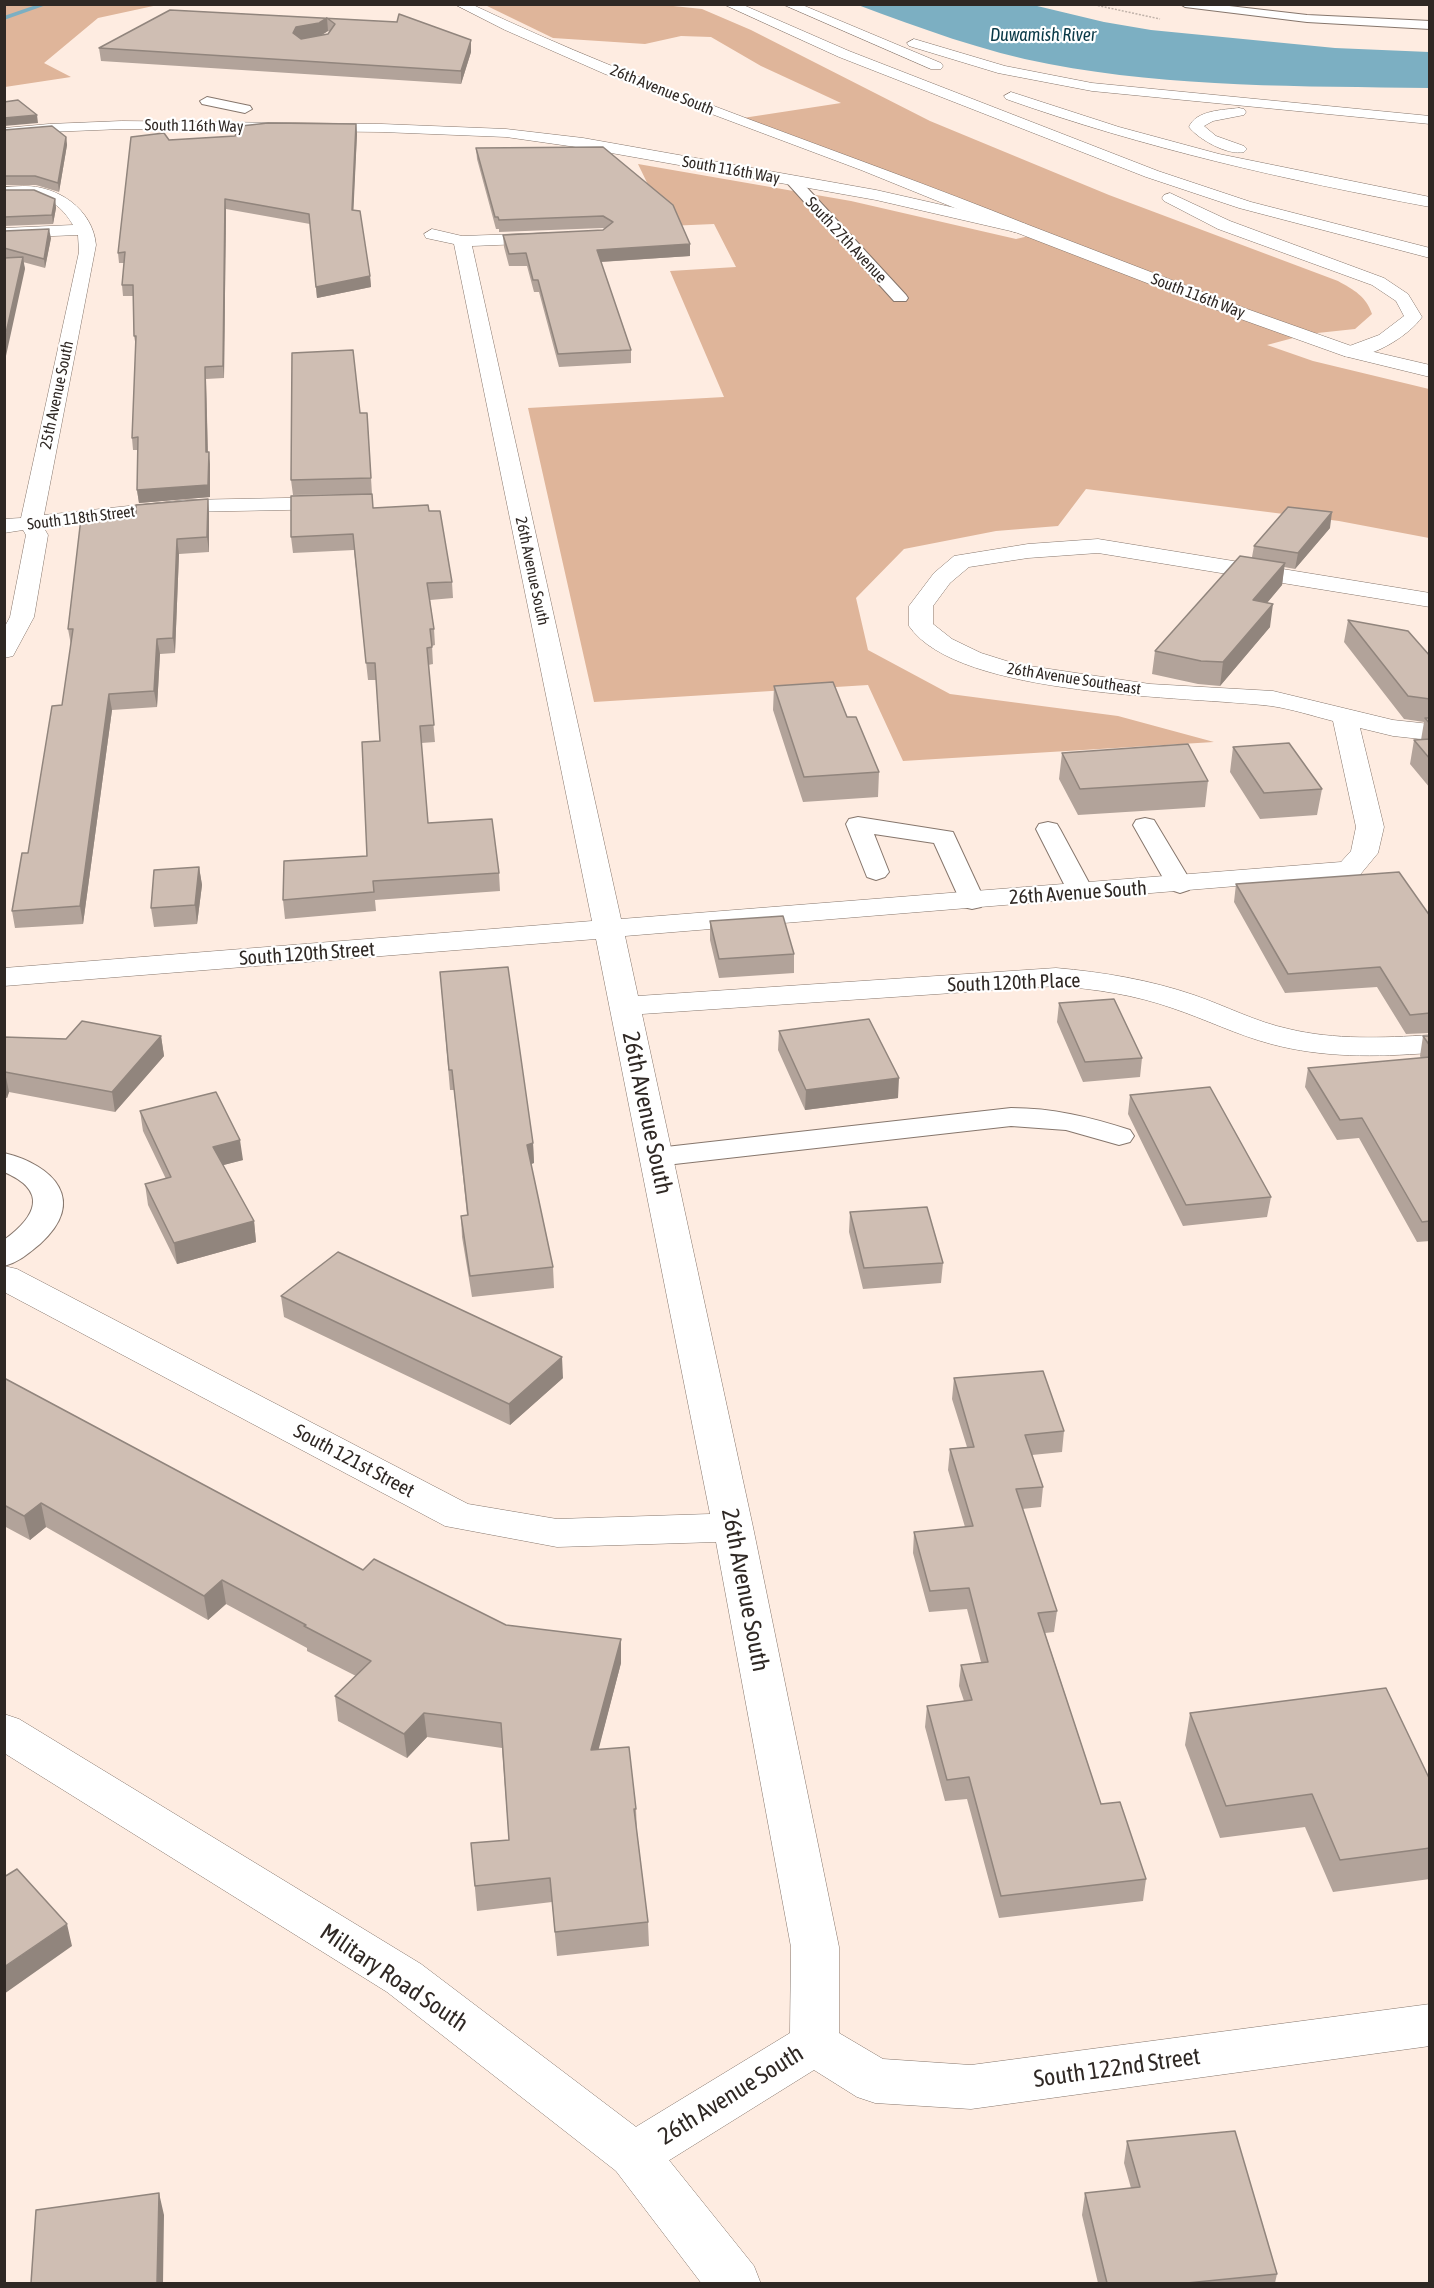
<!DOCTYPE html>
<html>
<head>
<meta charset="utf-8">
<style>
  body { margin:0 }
  #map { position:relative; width:1434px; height:2288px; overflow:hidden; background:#feece1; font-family:"Asap Condensed",sans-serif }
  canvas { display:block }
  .frame { position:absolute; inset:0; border:6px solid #2f2824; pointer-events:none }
</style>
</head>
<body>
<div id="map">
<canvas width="1434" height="2288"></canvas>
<div class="frame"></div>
</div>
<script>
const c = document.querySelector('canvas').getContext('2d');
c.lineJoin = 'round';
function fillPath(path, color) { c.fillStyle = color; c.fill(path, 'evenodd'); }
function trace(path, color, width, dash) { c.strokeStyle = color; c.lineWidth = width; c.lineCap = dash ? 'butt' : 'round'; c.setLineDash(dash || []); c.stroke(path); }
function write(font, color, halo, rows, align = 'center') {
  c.font = font + ' "Asap Condensed",sans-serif'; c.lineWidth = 4.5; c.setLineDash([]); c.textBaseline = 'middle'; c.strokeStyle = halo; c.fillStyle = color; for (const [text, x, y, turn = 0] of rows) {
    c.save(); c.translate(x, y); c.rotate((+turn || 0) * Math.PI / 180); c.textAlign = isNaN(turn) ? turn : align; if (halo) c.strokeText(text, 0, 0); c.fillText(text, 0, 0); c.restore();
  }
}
fillPath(new Path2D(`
  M 654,4 L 702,9 L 751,30 L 930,121 L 1109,195 L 1338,281 C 1354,290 1366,296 1372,314 L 1355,329 L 1308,334 L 1267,345 L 1313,361 L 1429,389 L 1429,538 L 1339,521 L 1086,489 L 1058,526 L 996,531 L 904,549 L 856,598 L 868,650 L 950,694 L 1118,716 L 1214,742 L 903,761 L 868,685 L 594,702 L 528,408 L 724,397 L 670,271 L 736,267 L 714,224 L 668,226 L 638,164 L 851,201 L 1016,239 L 1042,233 L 743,118 L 841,103 L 761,66 L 711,37 L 681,36 L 645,44 L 553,38 L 485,5 Z
  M 4,5 L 5,4 L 158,5 L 98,18 L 44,63 L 71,77 L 5,87 Z`), '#dfb59a');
fillPath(new Path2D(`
  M 858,5 L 1033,5 L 1104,22 L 1151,30 L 1335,48 L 1429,52 L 1429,88 C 1303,86 1174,88 1049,64 C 984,52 920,28 858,5 Z`), '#7cafc2');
fillPath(new Path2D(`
  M 39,4 L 49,4 L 4,20 L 4,16 Z`), '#7cafc2');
const service = new Path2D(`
  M 1180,4 L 1212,4 L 1307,15 L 1430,21 L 1430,29 L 1307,22 L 1185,7 Z
  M 207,97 L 250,106 L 252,109 L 245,113 L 202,104 L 200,101 Z
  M 793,177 L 798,178 L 906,295 L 908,298 L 906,301 L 894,301 L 788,184 L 786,181 L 788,178 Z
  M 858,817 L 953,832 L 985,901 L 981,907 L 972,909 L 963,907 L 934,843 L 874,834 L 889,872 L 885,877 L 876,880 L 867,877 L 846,824 L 849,819 Z
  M 1145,818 L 1154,820 L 1193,885 L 1189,890 L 1180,893 L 1171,890 L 1167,885 L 1133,825 L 1136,820 Z
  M 1048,822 L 1057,824 L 1060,829 L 1094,892 L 1090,897 L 1081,900 L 1072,897 L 1068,892 L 1036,829 L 1039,824 Z
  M 1011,1108 C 1053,1108 1090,1117 1130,1130 L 1134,1136 L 1130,1142 L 1119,1145 L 1066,1130 L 1011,1126 L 657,1166 L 646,1163 L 642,1157 L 646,1151 L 657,1148 Z
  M 4,1153 C 54,1165 88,1201 40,1244 C 29,1253 19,1262 4,1266 L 4,1240 C 36,1217 49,1191 4,1172 Z`);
const minor = new Path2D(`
  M 454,4 L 471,4 C 651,90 842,150 1026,224 L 1028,228 L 1020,233 L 1014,232 L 861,170 L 605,74 L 505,30 Z
  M 23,186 C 57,185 93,209 96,245 L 44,515 L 185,500 L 335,497 L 343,498 L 346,503 L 343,508 L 335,509 L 185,512 L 44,528 L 48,535 L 34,617 L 13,656 L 4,658 L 4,628 L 10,617 L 26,535 L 23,530 L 4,533 L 4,519 L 21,518 L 79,252 L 78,235 L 4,238 L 4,228 L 73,225 C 56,196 36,194 4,197 L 4,187 Z
  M 432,229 L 462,236 L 547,233 L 555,238 L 547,243 L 472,246 L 621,919 L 1341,862 L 1351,851 L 1356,827 L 1333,721 C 1313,716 1292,709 1271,706 C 1189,696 958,698 909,626 L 909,606 L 934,573 L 954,556 L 1028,544 L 1098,539 L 1430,593 L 1430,607 L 1098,553 L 1028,558 L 969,567 L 950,583 L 933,606 L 933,624 L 952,639 L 981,653 L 1016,664 L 1150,684 L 1273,691 L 1393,720 L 1430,724 L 1430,740 L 1393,736 L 1360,728 L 1384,827 L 1378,853 L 1359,876 L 625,936 L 638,996 L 1056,968 C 1103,972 1150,980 1194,995 C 1226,1006 1256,1022 1289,1029 C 1335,1040 1383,1038 1430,1035 L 1430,1053 C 1376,1057 1323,1058 1271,1044 C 1237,1035 1205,1019 1172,1008 C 1135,995 1096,989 1056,986 L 642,1014 L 753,1527 L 839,1947 L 839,2033 L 883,2059 L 971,2065 L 1430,2004 L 1430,2046 L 971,2109 L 875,2103 L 857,2097 L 814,2070 L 652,2171 L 634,2178 L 616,2171 L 608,2155 L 616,2139 L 790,2033 L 791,1947 L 716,1542 L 557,1547 L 445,1526 L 4,1292 L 4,1266 L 17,1269 L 468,1504 L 557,1519 L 710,1514 L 596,939 L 4,986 L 4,968 L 592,921 L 454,244 L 426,238 L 424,234 Z`);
const tertiary = new Path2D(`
  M 122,121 L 382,124 L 506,129 L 583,138 L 876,190 L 1026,224 L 1247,309 L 1357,348 L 1430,365 L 1430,377 L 1344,356 L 1235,317 L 1015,232 L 876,200 L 583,148 L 506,137 L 382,132 L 122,129 L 49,132 L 4,137 L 4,128 L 49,124 Z
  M 4,1714 L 19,1719 L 421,1964 L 652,2139 L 754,2266 L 761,2284 L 702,2284 L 616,2171 L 387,1992 L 4,1753 Z`);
const motorway = new Path2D(`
  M 723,4 L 741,4 L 849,51 L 1158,171 L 1251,202 L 1430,248 L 1430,258 L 1239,208 L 1146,177 L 839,57 Z
  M 782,4 L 800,4 L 941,63 L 943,66 L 941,69 L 931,69 Z
  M 914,39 L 1005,66 L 1092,83 L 1430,116 L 1430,124 L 1092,91 L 998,73 L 909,46 L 907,43 Z
  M 1011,92 L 1119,127 L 1219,154 L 1430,197 L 1430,207 C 1286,180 1144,148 1006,99 L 1004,96 Z
  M 1239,108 L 1244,109 L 1246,112 L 1244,115 L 1213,121 L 1204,126 L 1216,136 L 1244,146 L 1247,149 L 1244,152 C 1228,156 1198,139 1189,127 C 1196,110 1223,110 1239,108 Z
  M 1170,193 L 1230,221 L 1384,278 L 1408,294 L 1422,317 C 1409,336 1367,362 1344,356 L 1342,352 L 1344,348 L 1379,335 L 1404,316 L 1396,301 L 1372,285 L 1218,229 L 1164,201 L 1162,198 L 1164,195 Z`);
trace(service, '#86766c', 2);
trace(minor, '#86766c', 1);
trace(tertiary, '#86766c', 1);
trace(motorway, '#86766c', 1);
trace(new Path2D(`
  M 1091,4 L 1160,19`), '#bfb1a8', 1.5, [2, 1.5]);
fillPath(service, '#fff');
fillPath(minor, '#fff');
fillPath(tertiary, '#fff');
fillPath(motorway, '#fff');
fillPath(new Path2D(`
  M 170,10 L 397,22 L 471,40 L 471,52 L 461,84 L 101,61 L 99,48 ZM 328,31 L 330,32 L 328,34 L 322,35 Z
  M 356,124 L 357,134 L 353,210 L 370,276 L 371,287 L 317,298 L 310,224 L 226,209 L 224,378 L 206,379 L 208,452 L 210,465 L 210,497 L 139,503 L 137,490 L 138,450 L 133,450 L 132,438 L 136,347 L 134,336 L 133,296 L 123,296 L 122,285 L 124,263 L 119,263 L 118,253 L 169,140 L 235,136 Z
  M 4,130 L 66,137 L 67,145 L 59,192 L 36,185 L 4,185 Z
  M 476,148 L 690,256 L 601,262 L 631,350 L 631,363 L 559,367 L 539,292 L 534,292 L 527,266 L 509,266 L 504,247 L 503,235 L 603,230 L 605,229 L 603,228 L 499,232 L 499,229 L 496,229 L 477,159 Z
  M 4,190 L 55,199 L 56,208 L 53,224 L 4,226 Z
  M 4,231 L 51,238 L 45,268 L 23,262 L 25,269 L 9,258 L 4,257 Z
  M 360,413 L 367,413 L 372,494 L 293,495 L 291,480 Z
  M 208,499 L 209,514 L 209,552 L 179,554 L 175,653 L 160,654 L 157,707 L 112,710 L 83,924 L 15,928 L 12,911 L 28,853 L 62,705 L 71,645 L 68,629 L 136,516 Z
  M 373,508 L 429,511 L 452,582 L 453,598 L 430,600 L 434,629 L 435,645 L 432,646 L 433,664 L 428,665 L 435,742 L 421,743 L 428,823 L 499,873 L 500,891 L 375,900 L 376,911 L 285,919 L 283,900 L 367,856 L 380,741 L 376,680 L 368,680 L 354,550 L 293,553 L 291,537 Z
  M 1330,528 L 1295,569 L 1284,567 L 1282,585 L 1267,603 L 1270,627 L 1220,686 L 1198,684 L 1152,674 L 1155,651 L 1252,557 L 1254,546 Z
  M 1348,620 L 1430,656 L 1430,788 L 1410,764 L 1414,740 L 1421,740 L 1424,722 L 1404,719 L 1344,642 Z
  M 774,686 L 847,717 L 879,772 L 878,797 L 803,802 L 773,710 Z
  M 1233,747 L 1322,789 L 1317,815 L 1260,819 L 1230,772 Z
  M 1062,753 L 1208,781 L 1205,807 L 1078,815 L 1059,779 Z
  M 199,867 L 202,885 L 197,924 L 154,927 L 151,908 Z
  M 1236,884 L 1430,916 L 1430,1033 L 1406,1034 L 1377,987 L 1285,993 L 1234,902 Z
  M 710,921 L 794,954 L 794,973 L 719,978 L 710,940 Z
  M 440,972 L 533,1143 L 534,1163 L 531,1164 L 553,1267 L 554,1288 L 472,1297 L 462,1237 L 461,1216 L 467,1215 L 454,1090 L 450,1090 Z
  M 1059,1003 L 1142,1058 L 1140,1077 L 1083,1082 L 1057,1022 Z
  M 779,1031 L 898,1098 L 805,1110 L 778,1050 Z
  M 161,1036 L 164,1056 L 115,1112 L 9,1092 L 7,1098 L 4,1098 L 4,1037 L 66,1039 Z
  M 1423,1036 L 1430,1036 L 1430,1241 L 1417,1242 L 1359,1138 L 1337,1140 L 1305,1087 L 1308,1068 L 1421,1058 L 1420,1056 Z
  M 1130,1095 L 1271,1197 L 1267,1217 L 1183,1226 L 1128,1114 Z
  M 140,1111 L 243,1160 L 223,1165 L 254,1221 L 256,1242 L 177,1264 L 148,1205 L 145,1184 L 166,1179 L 143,1131 Z
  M 850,1212 L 943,1263 L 941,1283 L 863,1289 L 849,1232 Z
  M 281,1296 L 563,1378 L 510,1425 L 284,1317 Z
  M 4,1378 L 363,1570 L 506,1625 L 621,1663 L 598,1750 L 636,1809 L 637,1832 L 648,1922 L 649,1946 L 557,1956 L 552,1902 L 477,1911 L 471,1843 L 509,1840 L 502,1748 L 427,1737 L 407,1758 L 338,1721 L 335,1696 L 356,1676 L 307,1651 L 307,1648 L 226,1604 L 208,1620 L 46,1527 L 30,1540 L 4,1526 Z
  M 954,1378 L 1064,1431 L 1062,1452 L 1032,1455 L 1043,1487 L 1041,1507 L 1022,1509 L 1057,1611 L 1054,1632 L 1045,1633 L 1101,1804 L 1146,1879 L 1143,1901 L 999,1918 L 967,1799 L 945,1801 L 925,1727 L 927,1706 L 964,1701 L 959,1686 L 961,1665 L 981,1662 L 967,1609 L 929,1612 L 913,1553 L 914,1532 L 965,1527 L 948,1470 L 950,1449 L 967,1447 L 952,1399 Z
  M 1190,1713 L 1430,1780 L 1430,1879 L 1333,1892 L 1305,1827 L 1220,1838 L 1185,1745 Z
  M 1127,2141 L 1277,2274 L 1275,2283 L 1098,2283 L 1082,2215 L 1085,2193 L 1131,2188 L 1124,2163 Z`), '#b2a39a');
fillPath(new Path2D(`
  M 327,18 L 328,31 L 320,36 L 298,40 L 293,33 L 296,27 Z
  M 471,40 L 471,52 L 461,84 L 461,71 Z
  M 37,115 L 38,123 L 4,126 L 4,118 Z
  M 356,124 L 357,134 L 353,220 L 352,210 Z
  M 66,137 L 67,145 L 59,192 L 58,183 Z
  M 55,199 L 56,208 L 53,224 L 52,215 Z
  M 225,199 L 226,209 L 224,378 L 223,366 Z
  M 49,229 L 51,238 L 45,268 L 44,259 Z
  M 690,244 L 690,256 L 598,262 L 597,250 Z
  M 23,257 L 25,269 L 4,365 L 4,342 Z
  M 370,276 L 371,287 L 317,298 L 316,287 Z
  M 205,367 L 206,379 L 208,465 L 206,452 Z
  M 209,452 L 210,465 L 210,497 L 139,503 L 137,490 Z
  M 208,499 L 209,514 L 209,552 L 207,537 Z
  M 1332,512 L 1330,528 L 1295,569 L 1298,553 Z
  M 177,539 L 179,554 L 175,653 L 173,638 Z
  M 1285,563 L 1282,585 L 1250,623 L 1253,600 Z
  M 1273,604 L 1270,627 L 1220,686 L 1223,662 Z
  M 157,639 L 160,654 L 157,707 L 154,691 Z
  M 109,694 L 112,710 L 83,924 L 80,906 Z
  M 199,867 L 202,885 L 197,924 L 195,905 Z
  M 161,1036 L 164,1056 L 115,1112 L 112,1092 Z
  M 5,1072 L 9,1092 L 7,1098 L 4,1087 L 4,1074 Z
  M 899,1078 L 898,1098 L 805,1110 L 806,1090 Z
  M 240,1140 L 243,1160 L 216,1167 L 213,1147 Z
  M 533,1143 L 534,1163 L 528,1165 L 527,1145 Z
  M 254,1221 L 256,1242 L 177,1264 L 174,1243 Z
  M 562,1357 L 563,1378 L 510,1425 L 509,1404 Z
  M 41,1503 L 46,1527 L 30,1540 L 24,1516 Z
  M 222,1580 L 226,1604 L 208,1620 L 204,1596 Z
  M 621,1639 L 621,1663 L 592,1775 L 591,1750 Z
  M 424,1713 L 427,1737 L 407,1758 L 404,1734 Z
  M 67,1924 L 72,1946 L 4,1994 L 4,1967 Z
  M 159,2193 L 164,2215 L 163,2283 L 157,2283 Z`), '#91857d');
const building = new Path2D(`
  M 170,10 L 397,22 L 399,14 L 471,40 L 461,71 L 99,48 ZM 327,18 L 335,24 L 328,34 L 301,39 L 293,33 L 296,27 L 319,23 Z
  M 18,100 L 37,115 L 4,118 L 4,102 Z
  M 268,123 L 356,124 L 352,210 L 360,211 L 370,276 L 316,287 L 309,214 L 225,199 L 223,366 L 205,367 L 206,452 L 209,452 L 208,485 L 137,490 L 138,437 L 132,438 L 136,336 L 134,336 L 133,285 L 122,285 L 125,252 L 118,253 L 131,137 L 164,133 L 169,140 L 235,136 L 241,126 Z
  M 52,126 L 66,137 L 58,183 L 35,176 L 4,176 L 4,130 Z
  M 603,147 L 673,205 L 690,244 L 597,250 L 631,350 L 558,354 L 538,280 L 533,280 L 526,253 L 509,254 L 503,235 L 603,230 L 613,222 L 603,216 L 499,220 L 498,217 L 495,217 L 476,148 Z
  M 4,190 L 34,190 L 55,199 L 52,215 L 4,217 Z
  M 49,229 L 44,259 L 4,248 L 4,231 Z
  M 23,257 L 4,342 L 4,258 Z
  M 353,350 L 360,413 L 367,413 L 371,478 L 291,480 L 292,353 Z
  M 372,494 L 373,508 L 428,505 L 429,511 L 440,511 L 452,582 L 427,583 L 434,629 L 430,629 L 432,647 L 427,648 L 434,725 L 420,726 L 428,823 L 492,819 L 499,873 L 373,881 L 374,892 L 283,900 L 284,861 L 367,856 L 362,742 L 380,741 L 375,663 L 366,663 L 353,534 L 291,537 L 291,496 Z
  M 208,499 L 207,537 L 177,539 L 173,638 L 157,639 L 154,691 L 109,694 L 80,906 L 12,911 L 22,853 L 28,853 L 52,706 L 62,705 L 73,629 L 68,629 L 81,518 L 136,516 L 136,505 Z
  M 1288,507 L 1332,512 L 1298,553 L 1254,546 Z
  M 1240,556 L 1285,563 L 1253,600 L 1273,604 L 1223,662 L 1201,661 L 1155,651 Z
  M 1348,620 L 1408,631 L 1430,656 L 1430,699 L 1408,696 Z
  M 833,682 L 847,717 L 856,717 L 879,772 L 804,777 L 774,686 Z
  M 1425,718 L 1430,718 L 1430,724 Z
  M 1430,739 L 1430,759 L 1414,740 Z
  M 1289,743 L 1322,789 L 1264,793 L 1233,747 Z
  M 1188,744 L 1208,781 L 1080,789 L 1062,753 Z
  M 199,867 L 195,905 L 151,908 L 154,870 Z
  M 1399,872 L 1430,916 L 1430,1013 L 1410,1015 L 1380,967 L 1288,974 L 1236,884 Z
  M 783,916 L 794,954 L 719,959 L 710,921 Z
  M 508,967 L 533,1143 L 527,1145 L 553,1267 L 470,1276 L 461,1216 L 468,1215 L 452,1070 L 449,1070 L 440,972 Z
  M 1114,999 L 1142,1058 L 1085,1062 L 1059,1003 Z
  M 869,1019 L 899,1078 L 806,1090 L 779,1031 Z
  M 82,1021 L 161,1036 L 112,1092 L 5,1072 L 4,1074 L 4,1037 L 66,1039 Z
  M 1423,1036 L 1430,1036 L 1430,1046 Z
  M 1430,1057 L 1430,1221 L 1422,1222 L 1362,1118 L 1340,1120 L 1308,1068 Z
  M 1210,1087 L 1271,1197 L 1186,1205 L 1130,1095 Z
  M 216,1092 L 240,1140 L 213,1147 L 254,1221 L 174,1243 L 145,1184 L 171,1177 L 140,1111 Z
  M 927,1207 L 943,1263 L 864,1268 L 850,1212 Z
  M 338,1252 L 562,1357 L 509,1404 L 281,1296 Z
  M 1043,1371 L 1064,1431 L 1025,1435 L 1043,1487 L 1016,1489 L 1057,1611 L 1038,1613 L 1101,1804 L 1120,1802 L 1146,1879 L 1001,1896 L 969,1777 L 947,1780 L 927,1706 L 972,1700 L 961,1665 L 988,1662 L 969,1588 L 930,1591 L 914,1532 L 973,1526 L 950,1449 L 974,1447 L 954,1378 Z
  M 4,1378 L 363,1570 L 374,1559 L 506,1625 L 621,1639 L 591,1750 L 629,1747 L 636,1809 L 634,1809 L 648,1922 L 555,1932 L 550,1878 L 475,1886 L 471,1843 L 509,1840 L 501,1723 L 424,1713 L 404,1734 L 335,1696 L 371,1661 L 304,1626 L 306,1625 L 222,1580 L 204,1596 L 41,1503 L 24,1516 L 4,1505 Z
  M 1386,1688 L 1430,1780 L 1430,1848 L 1340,1860 L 1312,1794 L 1226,1806 L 1190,1713 Z
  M 17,1869 L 67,1924 L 4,1967 L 4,1877 Z
  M 1235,2131 L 1277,2274 L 1187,2283 L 1107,2283 L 1085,2193 L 1140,2187 L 1127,2141 Z
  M 159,2193 L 157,2283 L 31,2283 L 36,2210 Z`);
fillPath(building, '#cfbeb3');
trace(building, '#91857d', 1.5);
write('16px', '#2f2824', '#fff', [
  ["26th Avenue South",662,90,22],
  ["South 116th Way",194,126,1],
  ["South 116th Way",731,170,10],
  ["South 27th Avenue",846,240,47],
  ["South 116th Way",1198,296,21],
  ["25th Avenue South",57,395,-78],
  ["South 118th Street",81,518,-7],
  ["26th Avenue South",532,571,78],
  ["26th Avenue Southeast",1074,679,9]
]);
write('italic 18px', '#093947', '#fff', [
  ["Duwamish River",1043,35]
]);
write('20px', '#2f2824', '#fff', [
  ["26th Avenue South",1078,893,-4],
  ["South 120th Street",307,954,-4],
  ["South 120th Place",1014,983,-2],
  ["South 121st Street",354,1461,28]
]);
write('24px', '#2f2824', '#fff', [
  ["26th Avenue South",647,1113,78],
  ["26th Avenue South",745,1590,79],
  ["Military Road South",394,1978,34],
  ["South 122nd Street",1117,2068,-8],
  ["26th Avenue South",731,2095,-32]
]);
</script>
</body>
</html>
